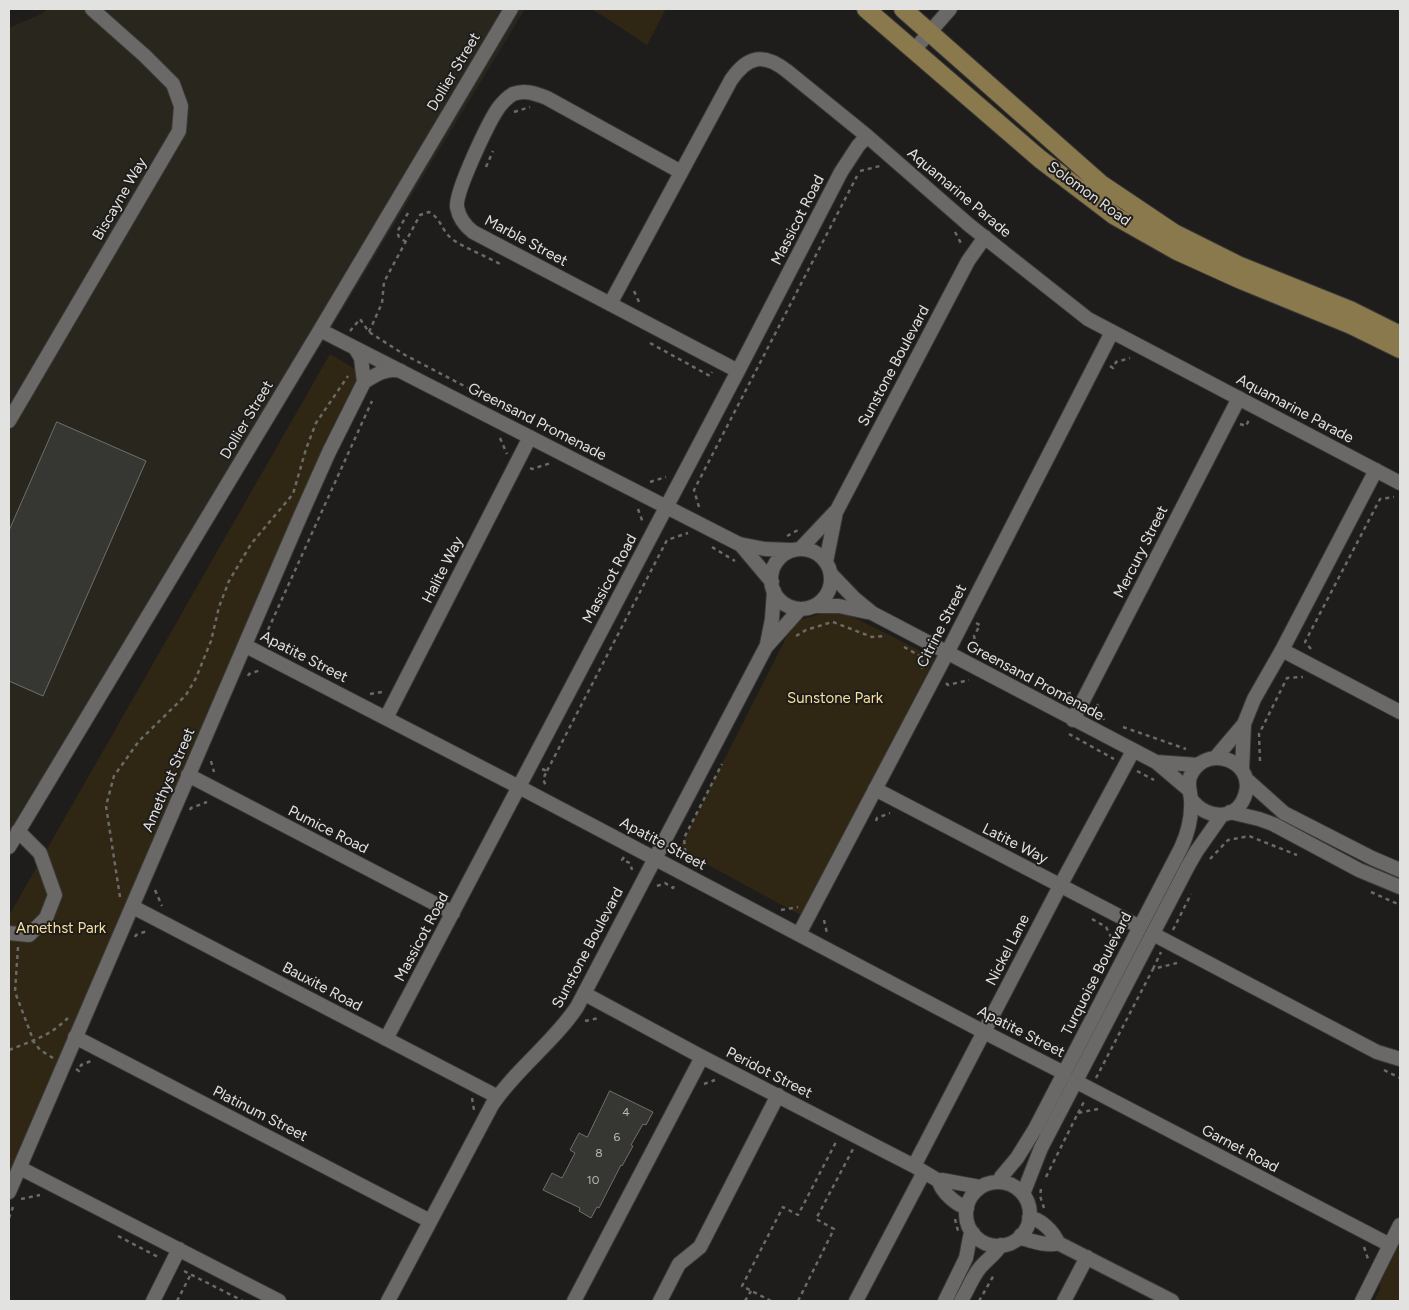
<!DOCTYPE html>
<html>
<head>
<meta charset="utf-8">
<style>
  body { margin:0 }
  #map { position:relative; width:1409px; height:1310px; overflow:hidden; background:#1e1d1b; font-family:Figtree,sans-serif }
  canvas { display:block }
  .frame { position:absolute; inset:0; border:10px solid #e2e2e0; pointer-events:none }
</style>
</head>
<body>
<div id="map">
<canvas width="1409" height="1310"></canvas>
<div class="frame"></div>
</div>
<script>
const c = document.querySelector('canvas').getContext('2d');
c.lineJoin = 'round';
function fillPath(path, color) { c.fillStyle = color; c.fill(path, 'evenodd'); }
function trace(path, color, width, dash) { c.strokeStyle = color; c.lineWidth = width; c.lineCap = dash ? 'butt' : 'round'; c.setLineDash(dash || []); c.stroke(path); }
function write(font, color, halo, rows, align = 'center') {
  c.font = font + ' Figtree,sans-serif'; c.lineWidth = 4; c.setLineDash([]); c.textBaseline = 'middle'; c.strokeStyle = halo; c.fillStyle = color; for (const [text, x, y, turn = 0] of rows) {
    c.save(); c.translate(x, y); c.rotate((+turn || 0) * Math.PI / 180); c.textAlign = isNaN(turn) ? turn : align; if (halo) c.strokeText(text, 0, 0); c.fillText(text, 0, 0); c.restore();
  }
}
fillPath(new Path2D(`
  M 47,9 L 525,9 L 9,858 L 9,28 L 41,14 Z`), '#29261e');
fillPath(new Path2D(`
  M 592,9 L 666,9 L 647,45 Z
  M 330,354 L 360,372 L 357,381 L 9,1181 L 9,913 L 11,912 Z
  M 837,609 L 935,658 L 802,916 L 679,849 L 794,622 Z
  M 1400,1241 L 1400,1301 L 1374,1301 L 1380,1290 L 1380,1280 Z`), '#2f2713');
const building = new Path2D(`
  M 57,422 L 146,461 L 43,696 L 9,681 L 9,531 Z
  M 610,1091 L 653,1112 L 646,1125 L 643,1124 L 631,1145 L 633,1146 L 622,1166 L 621,1165 L 599,1208 L 597,1207 L 591,1218 L 579,1211 L 580,1208 L 543,1190 L 552,1173 L 562,1178 L 575,1153 L 570,1150 L 579,1133 L 587,1137 Z`);
fillPath(building, '#363633');
trace(building, '#706f6c', 1);
const minor = new Path2D(`
  M 914,50 L 950,9
  M 681,172 L 547,98 C 537,94 525,89 513,94 C 508,97 503,102 499,107 C 489,121 455,192 457,207 C 459,218 464,225 473,232 L 738,371
  M 610,304 L 731,80 C 748,55 764,53 787,71 L 867,136 L 969,225 L 1088,319 L 1400,483
  M 320,330 L 739,544 L 765,549 L 791,550
  M 355,348 L 361,358 L 364,382 C 375,375 387,367 401,371
  M 9,421 L 179,131 L 181,106 L 173,84 L 145,56 L 92,9
  M 740,544 L 772,582
  M 801,548 L 835,512
  M771 579a30 30 0 1 1 60 0a30 30 0 1 1-60 0Z
  M 826,562 L 836,512 L 968,261 L 985,237
  M 832,575 L 855,599 L 872,613 L 1156,762 L 1189,790
  M 814,606 L 839,606 L 867,612
  M 767,644 L 772,619 L 774,591
  M 246,646 L 519,787 L 984,1032 L 1064,1073
  M 1282,650 L 1400,712
  M 386,718 L 530,437
  M 1073,720 L 1239,398
  M 1216,757 L 1244,724 L 1254,699 L 1282,650 L 1376,470
  M 1156,762 L 1198,765
  M 1242,770 L 1244,724
  M 188,775 L 453,913
  M 1246,779 L 1284,813 L 1372,858 L 1400,870
  M 875,789 L 1140,927
  M 1230,812 L 1259,819 L 1273,824 L 1359,870 L 1400,887
  M 9,847 L 320,330 L 511,9
  M 133,907 L 498,1097
  M 9,933 L 29,935 L 46,918 L 55,895 L 40,853 L 18,831
  M 799,934 L 947,653 L 1112,332
  M 1153,934 L 1377,1052 L 1400,1059
  M 585,994 L 702,1057 L 914,1166 L 939,1181 L 942,1180 L 980,1187
  M 75,1037 L 430,1221
  M 386,1039 L 738,371 L 841,172 L 858,146 L 867,136
  M 1075,1081 L 1390,1245
  M 914,1166 L 1060,886 L 1133,751
  M 20,1168 L 279,1301
  M 939,1181 C 941,1192 957,1205 967,1208
  M 1000,1182 L 1001,1177 L 1017,1158 L 1035,1129 L 1181,848 C 1188,833 1192,817 1191,800 C 1190,789 1186,781 1193,771 C 1210,745 1253,761 1246,792 C 1239,821 1207,821 1191,799
  M966 1214a32 32 0 1 1 64 0a32 32 0 1 1-64 0Z
  M 9,1192 L 300,517 L 329,452 L 364,382
  M 1023,1194 L 1041,1148 L 1188,866 L 1196,852 L 1222,815
  M 1029,1218 C 1040,1218 1054,1232 1058,1243 L 1172,1301
  M 1021,1235 L 1024,1239 C 1033,1241 1049,1247 1058,1243
  M 153,1301 L 179,1249
  M 388,1301 L 492,1105 C 516,1069 553,1043 577,1007 L 766,647 L 800,609
  M 574,1301 L 702,1057
  M 660,1301 L 679,1264 L 700,1247 L 778,1095
  M 856,1301 L 924,1172
  M 945,1301 L 966,1258 L 970,1237 L 973,1233
  M 961,1301 C 967,1291 972,1278 979,1269 C 986,1260 995,1255 1001,1245
  M 1064,1301 L 1087,1257
  M 1362,1301 L 1400,1225`);
const major = new Path2D(`
  M 866,9 L 1040,159 L 1115,216 L 1177,251 L 1241,280 L 1351,325 L 1400,349
  M 903,9 L 1101,184 L 1174,233 L 1238,265 L 1350,310 L 1400,335`);
trace(minor, '#383836', 16);
trace(major, '#383836', 20);
trace(new Path2D(`
  M 514,112 L 530,107
  M 486,167 L 493,151
  M 860,171 L 880,166
  M 955,232 L 962,245
  M 406,242 L 399,237 L 397,232 L 408,213
  M 634,291 L 640,304
  M 350,331 L 360,319 L 369,332 L 405,355 L 472,390
  M 369,332 L 382,303 L 384,282 L 420,215 L 429,212 C 441,218 441,230 452,239 C 464,248 488,257 502,265
  M 650,343 L 710,376 L 712,372
  M 1110,366 L 1113,368 L 1116,362 L 1130,358
  M 1240,424 L 1246,426 L 1250,418
  M 500,438 L 507,454
  M 530,468 L 532,469 L 551,463
  M 650,482 L 666,477
  M 699,507 L 694,490 L 857,176
  M 638,509 L 643,523
  M 787,536 L 798,530
  M 712,547 L 735,561
  M 833,622 L 872,637 L 884,636
  M 976,623 L 980,625 L 974,636 L 978,653
  M 796,636 L 806,630 L 832,622
  M 273,644 L 267,632 L 372,401
  M 904,647 L 922,657 L 922,669
  M 1311,649 L 1305,642 L 1380,499 L 1394,497
  M 248,676 L 249,674 L 261,670
  M 946,683 L 948,685 L 969,680
  M 370,694 L 382,692 L 383,690
  M 1059,694 L 1071,693
  M 1097,704 L 1104,720
  M 1123,727 L 1186,749
  M 1069,734 L 1114,759
  M 211,761 L 214,772
  M 1260,761 L 1259,734 L 1287,678 L 1303,677
  M 542,769 L 547,771 L 543,779 L 546,786
  M 547,771 L 667,540 L 688,533
  M 1137,771 L 1154,780
  M 190,810 L 191,808 L 207,802
  M 876,821 L 877,818 L 890,813
  M 624,857 L 622,860 L 630,863 L 632,870
  M 1210,859 L 1228,840 L 1249,836 L 1297,855
  M 686,860 L 684,838 L 722,764
  M 657,886 L 665,883 L 673,888 L 675,884
  M 155,890 L 162,906
  M 1371,892 L 1400,905
  M 120,897 L 106,806 L 114,776 L 139,741 L 186,695 L 196,678 L 211,641 L 219,607 L 229,581 L 251,544 L 293,494 L 306,449 L 316,423 L 348,376
  M 781,910 L 798,907
  M 1092,919 L 1106,927 L 1115,945
  M 824,920 L 827,933
  M 1173,930 L 1191,894
  M 135,937 L 136,935 L 147,931
  M 18,947 L 15,992 L 34,1042 L 40,1050 L 53,1058
  M 1153,969 L 1161,952
  M 585,1021 L 599,1018
  M 1047,1048 L 1063,1045
  M 9,1050 C 34,1040 48,1037 68,1018
  M 76,1069 L 79,1071 L 81,1065 L 91,1061
  M 1384,1070 L 1400,1078
  M 1096,1078 L 1153,969 L 1177,963
  M 704,1084 L 715,1080
  M 472,1098 L 474,1110
  M 1078,1113 L 1085,1100
  M 1046,1177 L 1078,1113 L 1098,1109
  M 1041,1189 L 1040,1196 L 1044,1208
  M 21,1199 L 40,1195
  M 9,1218 L 13,1207
  M 955,1219 L 958,1231
  M 118,1236 L 160,1258
  M 1364,1247 L 1368,1259
  M 184,1271 L 243,1301
  M 177,1301 L 191,1274
  M 745,1301 L 751,1291
  M 771,1301 L 742,1286 L 783,1207 L 798,1215 L 836,1142
  M 798,1301 L 834,1229 L 816,1219 L 853,1149
  M 979,1301 L 994,1275`), '#6a6a68', 2.5, [4, 4]);
trace(minor, '#6a6967', 14);
trace(major, '#8a794c', 18);
write('12px', '#b7b7b5', null, [
  ["4",626,1112],
  ["6",617,1137],
  ["8",599,1153],
  ["10",593,1180]
]);
write('15px', '#e2e2e0', '#1e1d1b', [
  ["Dollier Street",454,72,-59],
  ["Aquamarine Parade",959,193,40],
  ["Solomon Road",1089,194,36],
  ["Biscayne Way",120,199,-60],
  ["Massicot Road",798,220,-63],
  ["Marble Street",526,241,28],
  ["Sunstone Boulevard",894,366,-62],
  ["Aquamarine Parade",1295,409,28],
  ["Dollier Street",247,420,-59],
  ["Greensand Promenade",537,422,27],
  ["Mercury Street",1141,552,-63],
  ["Halite Way",443,570,-63],
  ["Massicot Road",610,579,-62],
  ["Citrine Street",942,626,-63],
  ["Apatite Street",304,657,27],
  ["Greensand Promenade",1035,681,28],
  ["Amethyst Street",169,780,-67],
  ["Pumice Road",328,830,27],
  ["Apatite Street",663,844,28],
  ["Latite Way",1015,844,27],
  ["Massicot Road",422,937,-62],
  ["Sunstone Boulevard",588,948,-62],
  ["Nickel Lane",1008,950,-63],
  ["Turquoise Boulevard",1097,974,-63],
  ["Bauxite Road",322,987,28],
  ["Apatite Street",1021,1032,27],
  ["Peridot Street",769,1073,27],
  ["Platinum Street",260,1114,27],
  ["Garnet Road",1240,1149,28]
]);
write('15px', '#f7de9e', '#1e1d1b', [
  ["Sunstone Park",835,699],
  ["Amethst Park",61,929]
]);
</script>
</body>
</html>
